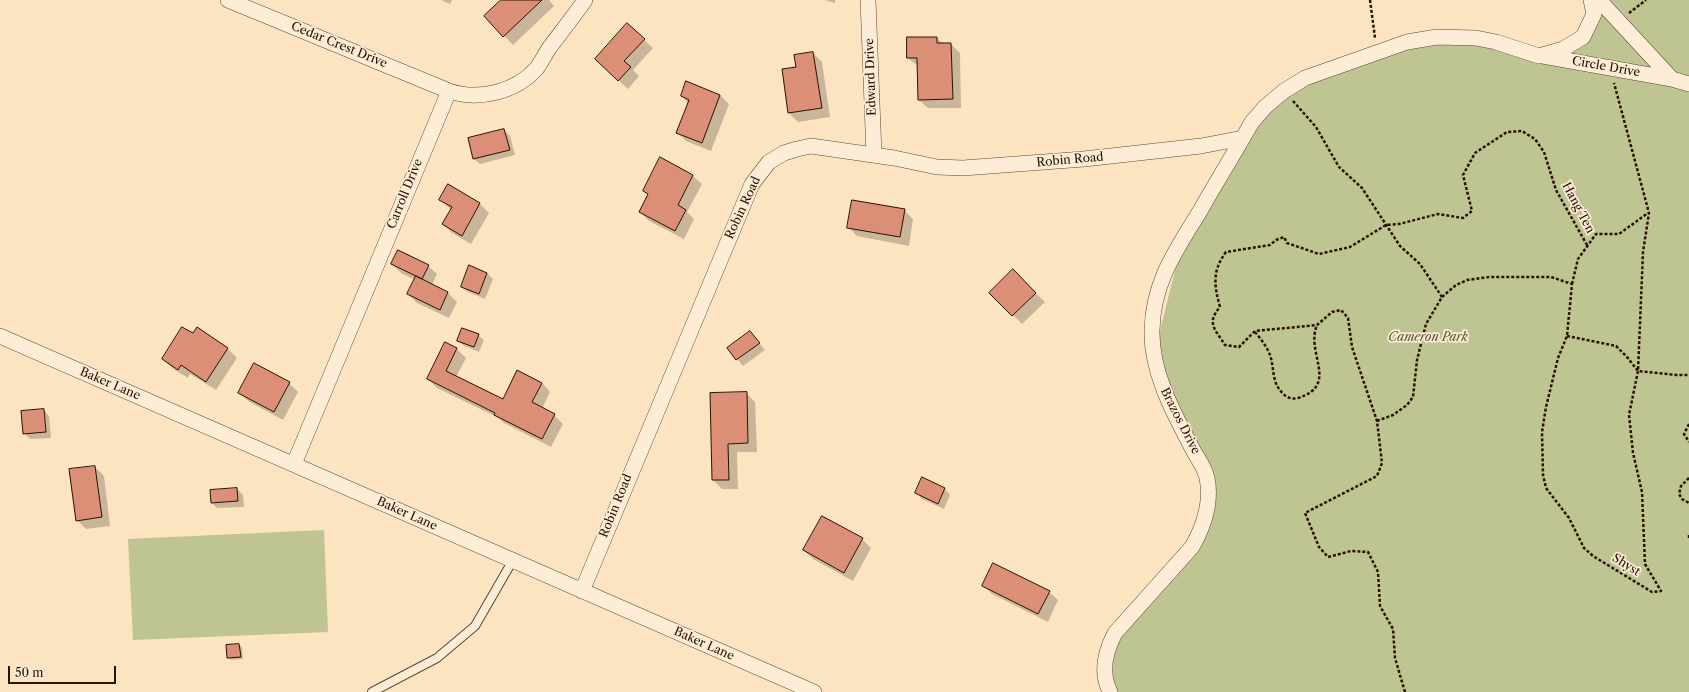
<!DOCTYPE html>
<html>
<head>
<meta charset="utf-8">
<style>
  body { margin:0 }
  #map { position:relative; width:1689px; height:692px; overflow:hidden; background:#fce4c1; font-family:"Libre Caslon Text",serif }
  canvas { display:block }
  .scale { position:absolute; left:8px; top:666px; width:108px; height:18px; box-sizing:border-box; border:2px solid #2a1000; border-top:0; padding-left:5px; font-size:12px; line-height:14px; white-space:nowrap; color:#2a1000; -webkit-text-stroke:3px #fdedd7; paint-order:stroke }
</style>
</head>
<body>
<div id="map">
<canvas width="1689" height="692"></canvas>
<div class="scale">50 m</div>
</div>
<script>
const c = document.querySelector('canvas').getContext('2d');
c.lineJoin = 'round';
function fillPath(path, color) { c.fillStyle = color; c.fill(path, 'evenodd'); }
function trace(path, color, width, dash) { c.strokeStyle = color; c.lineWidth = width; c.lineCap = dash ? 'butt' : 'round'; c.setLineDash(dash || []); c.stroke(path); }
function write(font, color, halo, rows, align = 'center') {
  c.font = font + ' "Libre Caslon Text",serif'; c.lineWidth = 3.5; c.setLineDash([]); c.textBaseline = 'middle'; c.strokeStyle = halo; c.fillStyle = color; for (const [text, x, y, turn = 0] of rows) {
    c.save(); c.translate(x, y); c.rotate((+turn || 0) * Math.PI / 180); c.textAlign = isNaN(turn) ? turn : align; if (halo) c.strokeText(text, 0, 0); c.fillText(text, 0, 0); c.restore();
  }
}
fillPath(new Path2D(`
  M 1591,0 L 1689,0 L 1689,692 L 1112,692 L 1108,688 L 1115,633 L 1168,574 L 1207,508 L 1191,448 L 1154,355 L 1183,238 L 1252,122 L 1326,70 L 1443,37 L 1539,56 L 1583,37 Z
  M 324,530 L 328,632 L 133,640 L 128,539 Z`), '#bfc493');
fillPath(new Path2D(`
  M 441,0 L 452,0 L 450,4 Z
  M 503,0 L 549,0 L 554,6 L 513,45 L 485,16 Z
  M 824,0 L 835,0 L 835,3 Z
  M 937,38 L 943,44 L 951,44 L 960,53 L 961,108 L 928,108 L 919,100 L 919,67 L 908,58 Z
  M 644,40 L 653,48 L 633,70 L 639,76 L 628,89 L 605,68 Z
  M 813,53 L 822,62 L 830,117 L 798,122 L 789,113 L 797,68 Z
  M 720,95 L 729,104 L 711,151 L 686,141 L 677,132 L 688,103 L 682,96 Z
  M 504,130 L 510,136 L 515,155 L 480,164 L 474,159 Z
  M 660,159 L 693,176 L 702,184 L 687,212 L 694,219 L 684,239 L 649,221 L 640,212 L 649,195 L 644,191 Z
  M 448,186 L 480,204 L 489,213 L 471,244 L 452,233 L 443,224 L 451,210 L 440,199 Z
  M 904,210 L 913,219 L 909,246 L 857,236 L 849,228 Z
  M 392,264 L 428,266 L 437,274 L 432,285 L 448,293 L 457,302 L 449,318 L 417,303 L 408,294 L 415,280 L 401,273 Z
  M 470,267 L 487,273 L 493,279 L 485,299 L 468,292 L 462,287 Z
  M 1013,271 L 1045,302 L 1022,324 L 991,293 Z
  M 197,329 L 228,349 L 237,358 L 216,390 L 190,374 L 188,378 L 172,368 L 163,359 L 193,335 Z
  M 750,332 L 765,350 L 743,366 L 728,348 Z
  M 478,335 L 484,340 L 479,352 L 464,346 L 458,341 Z
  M 446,343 L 457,349 L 466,358 L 456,377 L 503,400 L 542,383 L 550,392 L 542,409 L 554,415 L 563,424 L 551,447 L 504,423 L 499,418 L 437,388 L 428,379 Z
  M 289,383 L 298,392 L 283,420 L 248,401 L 239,392 Z
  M 746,393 L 755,402 L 757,452 L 737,452 L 738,489 L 722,489 L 713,480 L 711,394 Z
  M 44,410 L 49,416 L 51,438 L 30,439 L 24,433 Z
  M 95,467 L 104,476 L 110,526 L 86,529 L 77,520 Z
  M 923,479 L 945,489 L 950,495 L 944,509 L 922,499 L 916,493 Z
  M 237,489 L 243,495 L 244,507 L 217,508 L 212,503 Z
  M 862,539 L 871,548 L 853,581 L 813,559 L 804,550 Z
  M 983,585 L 1049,592 L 1058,600 L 1048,622 L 992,594 Z
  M 239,645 L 242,647 L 243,659 L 231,660 L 228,658 Z`), '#0003');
const building = new Path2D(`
  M 501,0 L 542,0 L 503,37 L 484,16 Z
  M 627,23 L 645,39 L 624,61 L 631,67 L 618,81 L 595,59 Z
  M 907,37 L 937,37 L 937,43 L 951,43 L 953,99 L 918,100 L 917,58 L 907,58 Z
  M 813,52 L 822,108 L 788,113 L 782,69 L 796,67 L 794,55 Z
  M 686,81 L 720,95 L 702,143 L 676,133 L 689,100 L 681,96 Z
  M 504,129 L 510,150 L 473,159 L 468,138 Z
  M 660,157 L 693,175 L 678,205 L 686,210 L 675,231 L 639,212 L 648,194 L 643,191 Z
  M 448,184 L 480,203 L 462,236 L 442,224 L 452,207 L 439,200 Z
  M 852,200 L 905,209 L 900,237 L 847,228 Z
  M 398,250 L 429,265 L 422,279 L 391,264 Z
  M 469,265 L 487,273 L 479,294 L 461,287 Z
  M 1013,269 L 1036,293 L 1012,316 L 989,293 Z
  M 416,276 L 448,292 L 440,310 L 407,294 Z
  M 182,327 L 193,333 L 197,327 L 228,348 L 206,382 L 181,365 L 178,370 L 162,359 Z
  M 462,328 L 479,334 L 474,347 L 457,341 Z
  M 750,331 L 760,343 L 736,360 L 727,348 Z
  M 445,342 L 457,348 L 446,371 L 503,399 L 517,370 L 542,383 L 532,402 L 555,414 L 542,439 L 494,415 L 495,413 L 427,379 Z
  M 254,363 L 290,382 L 274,412 L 238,393 Z
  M 747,392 L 748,443 L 728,444 L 729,480 L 712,480 L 710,393 Z
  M 44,409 L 46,432 L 23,434 L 21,411 Z
  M 95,466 L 102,517 L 76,521 L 69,469 Z
  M 922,477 L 945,488 L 938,504 L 915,493 Z
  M 237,488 L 238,501 L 211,503 L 210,490 Z
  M 822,516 L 863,538 L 844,573 L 803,550 Z
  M 993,563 L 1050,591 L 1038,614 L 982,586 Z
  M 239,644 L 241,657 L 227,658 L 226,645 Z`);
fillPath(building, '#db8f77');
trace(building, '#2a1000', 1);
const service = new Path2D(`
  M 372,692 L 437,658 L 475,626 L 513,560`);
const minor = new Path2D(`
  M 228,0 L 449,91 C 479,101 516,92 537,68 C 542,61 545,54 550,47 C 562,31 574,16 585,0
  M 868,0 L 874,155
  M 1599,0 L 1672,79
  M 1543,56 L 1672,79 L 1689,84
  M 0,336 L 814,692
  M 294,464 L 449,91
  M 582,591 L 752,184 L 769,162 L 784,153 L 797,149 L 811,146 L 894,158 L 937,167 L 963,168 L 1084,159 L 1201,146 L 1243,138
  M 1110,692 C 1100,672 1105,652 1115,633 L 1192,547 C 1204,526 1212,503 1207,478 C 1204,465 1196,457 1191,446 C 1172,410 1151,371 1152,330 C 1153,282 1176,250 1200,211 C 1217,181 1235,152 1252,122 L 1265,107 L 1284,91 L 1305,78 L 1407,42 L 1437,37 L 1476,38 L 1496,42 L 1539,56 L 1563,49 L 1583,37 L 1594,14 L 1591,0`);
trace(service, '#5e4530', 10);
trace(minor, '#5e4530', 16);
trace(new Path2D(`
  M 1370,0 L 1375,38
  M 1629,13 L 1646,0
  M 1293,101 L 1316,127 L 1339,167 L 1362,188 L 1400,246 L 1420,264 L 1442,297
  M 1572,284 L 1578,259 L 1596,234 L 1619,234 L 1648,213
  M 1255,332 C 1261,339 1267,347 1270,355 C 1274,366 1272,381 1280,390 C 1284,396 1290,400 1298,398 C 1340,385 1305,353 1317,325
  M 1567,336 L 1616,346 L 1627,357 L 1638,371 L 1676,375 L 1689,375
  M 1377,421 L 1393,415 L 1407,405 L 1413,397 L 1417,360 L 1426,324 L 1442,297 L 1456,285 L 1467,280 L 1489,277 L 1551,277 L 1572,284 L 1567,336 L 1558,358 L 1546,407 L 1542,432 L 1543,475 L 1546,488 L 1569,518 L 1584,548 L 1593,556 L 1652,592 L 1661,591 L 1645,564 L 1642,492 L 1633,453 L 1629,415 L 1638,371 L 1643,252 L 1649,213 L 1614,83
  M 1689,424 L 1684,434 L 1689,442
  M 1689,478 L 1681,486 L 1679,494 L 1682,499 L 1689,503
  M 1689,535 L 1689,539
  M 1405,692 L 1395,658 L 1393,629 L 1380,606 L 1378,572 L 1368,552 L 1351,551 L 1328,557 L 1319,547 L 1305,513 L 1377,476 L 1382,463 L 1377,421 L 1352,347 L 1348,318 L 1341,310 L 1332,312 L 1317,325 L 1255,331 L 1239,347 L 1225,345 C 1215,329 1206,323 1220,307 C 1214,285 1212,271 1226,252 L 1270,245 L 1276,240 L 1284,237 L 1287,243 L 1319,254 L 1350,247 L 1386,225 L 1399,224 L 1438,214 L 1463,218 L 1472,211 L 1463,175 L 1475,153 L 1507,132 L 1522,131 L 1535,139 L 1544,152 L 1556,190 L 1587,245`), '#2a1000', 2.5, [3, 2]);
trace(service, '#fdedd7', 8);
trace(minor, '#fdedd7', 15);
write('12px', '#2a1000', '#fdedd7', [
  ["Cedar Crest Drive",339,45,22],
  ["Circle Drive",1606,67,10],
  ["Edward Drive",871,77,-92],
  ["Robin Road",1070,160,-5],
  ["Carroll Drive",405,194,-68],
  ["Robin Road",743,208,-65],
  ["Hang Ten",1578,208,62],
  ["Baker Lane",110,384,23],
  ["Brazos Drive",1180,421,63],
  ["Robin Road",616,506,-68],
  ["Baker Lane",407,514,24],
  ["Shyst",1626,565,32],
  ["Baker Lane",704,644,24]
]);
write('italic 12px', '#5e4f33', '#fdedd7', [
  ["Cameron Park",1428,338]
]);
</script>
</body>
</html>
